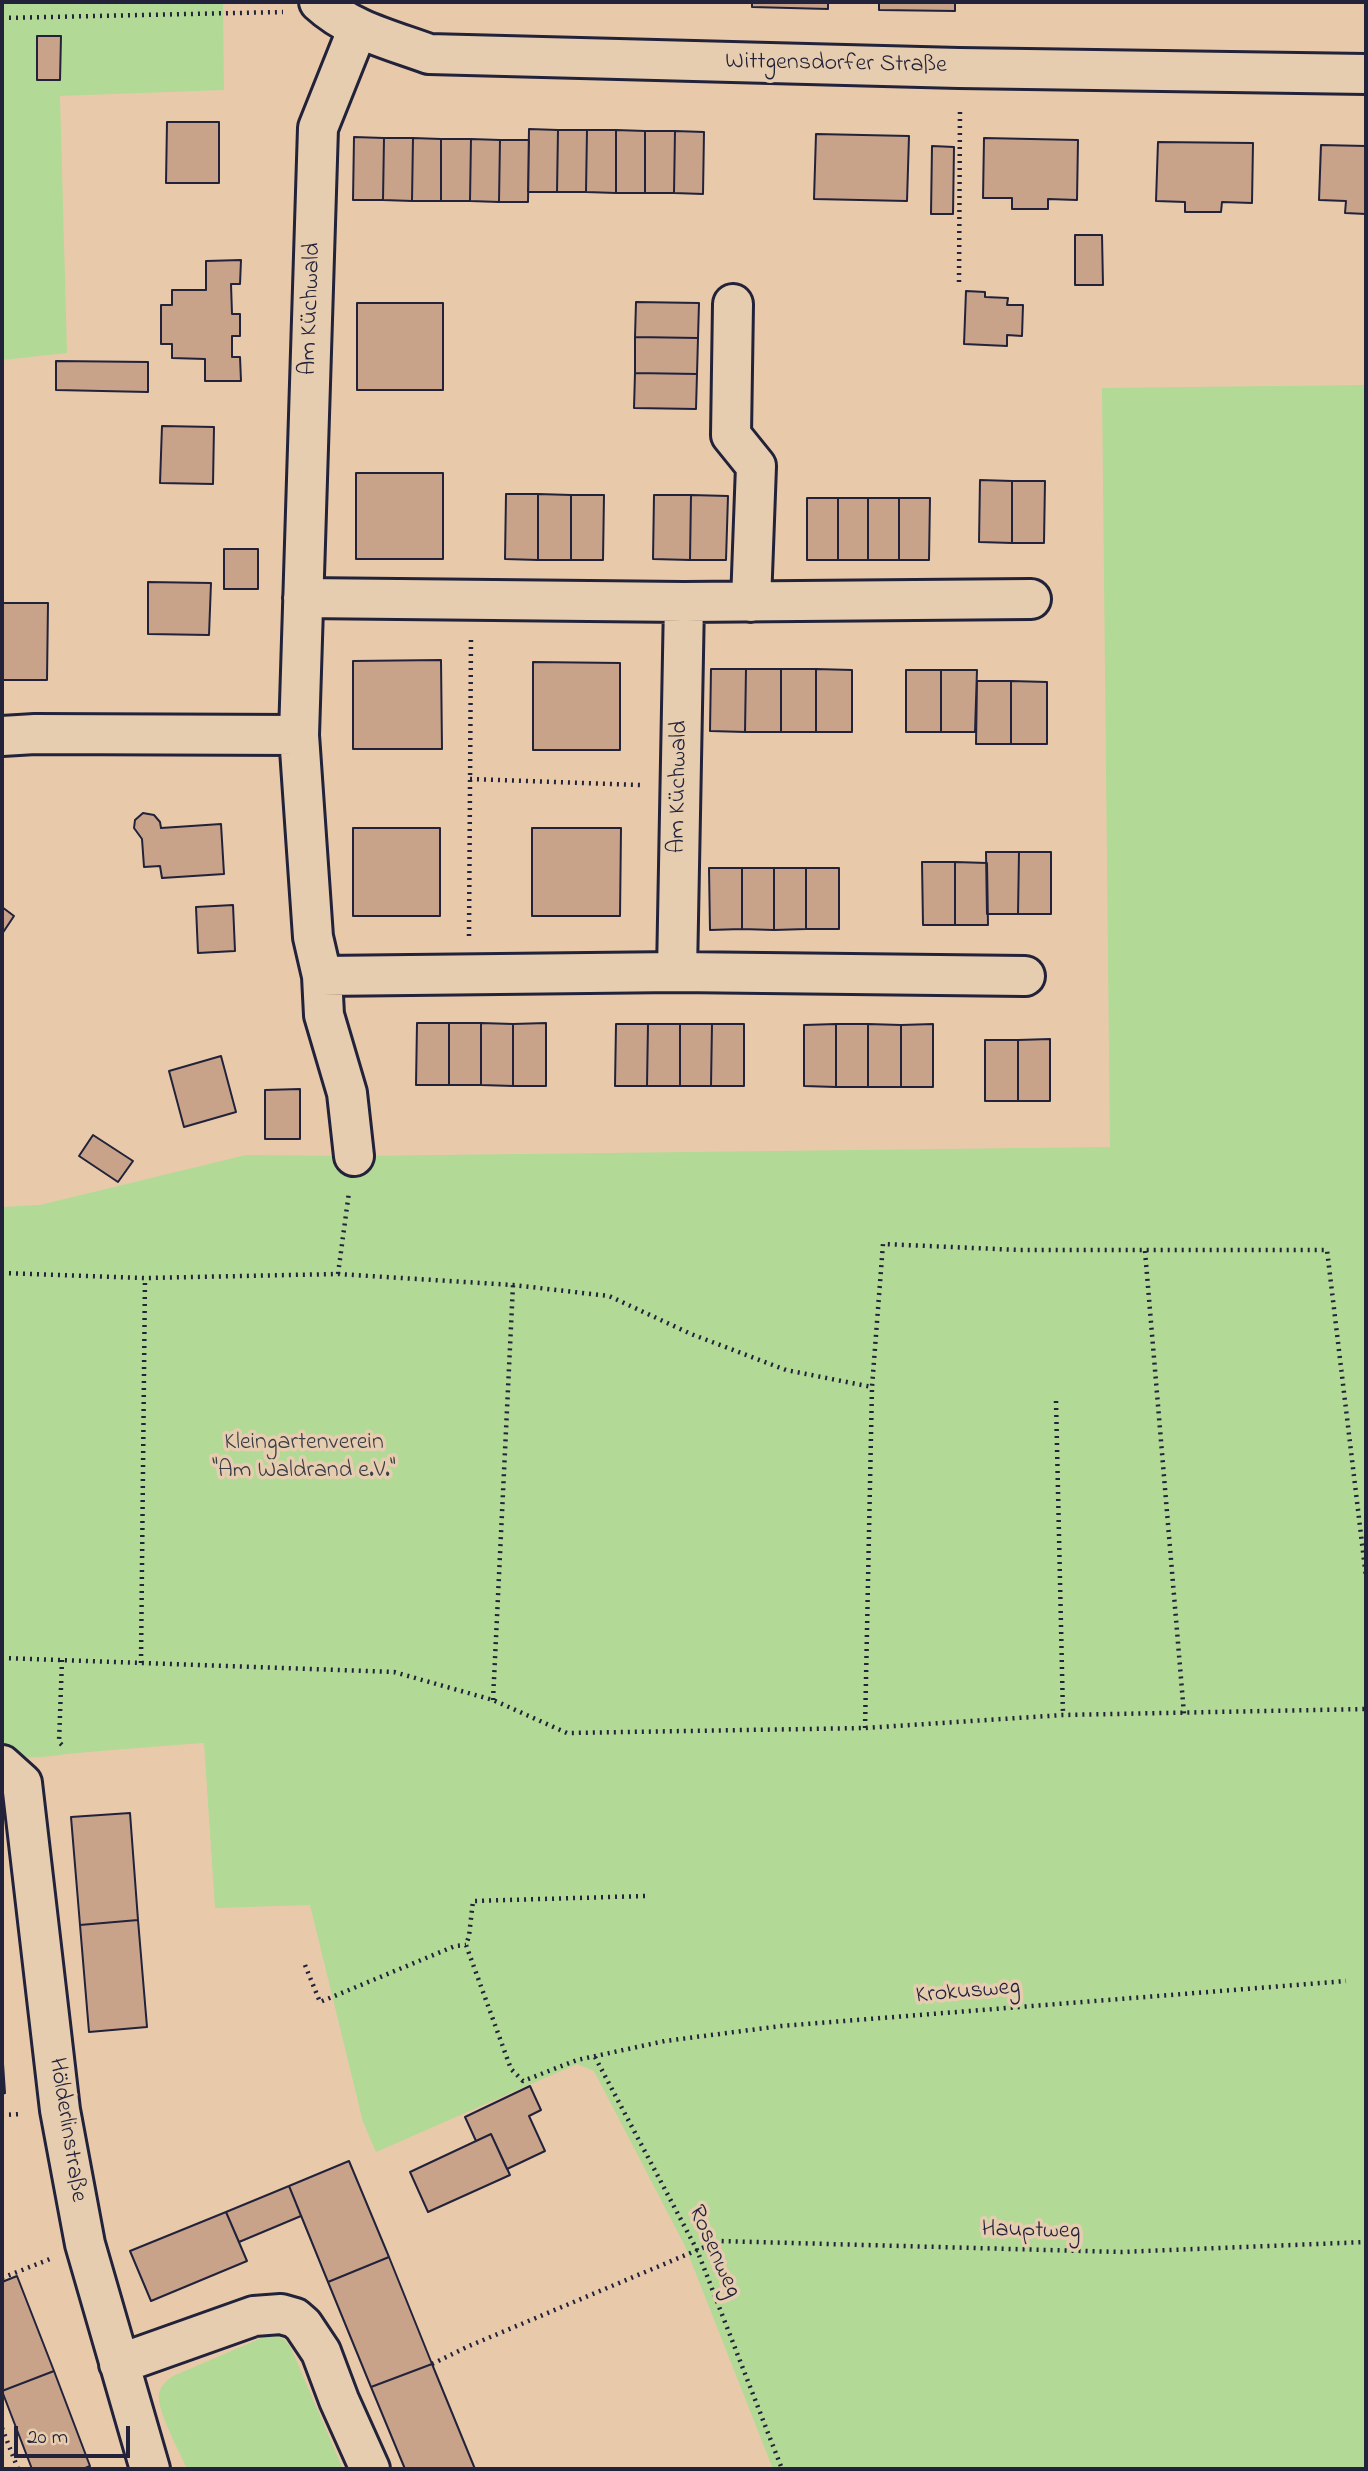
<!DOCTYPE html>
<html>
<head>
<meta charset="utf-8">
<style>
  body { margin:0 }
  #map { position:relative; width:1368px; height:2471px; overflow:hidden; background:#e8caab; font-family:"Indie Flower",sans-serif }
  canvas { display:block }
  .frame { position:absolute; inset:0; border:4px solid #22223b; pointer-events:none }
  .scale { position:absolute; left:14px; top:2426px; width:116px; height:32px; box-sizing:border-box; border:4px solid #22223b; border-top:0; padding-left:9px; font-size:21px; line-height:24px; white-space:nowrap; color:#22223b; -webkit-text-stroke:5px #e7cdaf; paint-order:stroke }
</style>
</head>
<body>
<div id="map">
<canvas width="1368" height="2471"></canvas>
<div class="frame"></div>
<div class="scale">20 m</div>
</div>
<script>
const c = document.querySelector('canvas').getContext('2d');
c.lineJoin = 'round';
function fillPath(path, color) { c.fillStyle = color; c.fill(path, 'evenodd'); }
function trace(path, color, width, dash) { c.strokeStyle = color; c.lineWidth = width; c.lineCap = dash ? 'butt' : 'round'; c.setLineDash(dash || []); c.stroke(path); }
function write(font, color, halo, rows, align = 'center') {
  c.font = font + ' "Indie Flower",sans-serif'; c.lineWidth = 7; c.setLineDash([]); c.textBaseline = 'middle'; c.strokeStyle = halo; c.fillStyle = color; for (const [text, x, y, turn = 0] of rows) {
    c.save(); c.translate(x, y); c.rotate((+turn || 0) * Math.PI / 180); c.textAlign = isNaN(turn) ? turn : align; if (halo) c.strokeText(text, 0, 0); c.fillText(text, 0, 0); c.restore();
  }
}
fillPath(new Path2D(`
  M 2,2 L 223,2 L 224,90 L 60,96 L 67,353 L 2,360 Z
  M 1366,385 L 1366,2469 L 773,2469 L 685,2246 L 594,2071 L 577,2064 L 376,2152 L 363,2122 L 310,1905 L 215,1908 L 204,1743 C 162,1746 120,1749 78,1753 C 51,1755 28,1762 2,1753 L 2,1207 L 40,1205 L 246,1155 L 354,1156 L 1110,1147 L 1102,388 Z
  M 274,2335 L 284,2339 L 291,2348 L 343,2469 L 187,2469 C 180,2452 156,2410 159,2393 C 161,2385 166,2381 173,2376 L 264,2337 Z`), '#b2d995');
const building = new Path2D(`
  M 752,2 L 828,2 L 828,9 L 752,7 Z
  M 879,2 L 955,2 L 955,11 L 879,10 Z
  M 37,36 L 61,36 L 60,80 L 37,80 Z
  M 167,122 L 219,122 L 219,183 L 166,183 Z
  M 529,129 L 558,130 L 557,192 L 528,192 Z
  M 558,130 L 587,130 L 586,192 L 557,192 Z
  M 587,130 L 616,130 L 616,193 L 586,192 Z
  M 616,130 L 645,131 L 645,193 L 616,193 Z
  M 645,131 L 675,131 L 674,193 L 645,193 Z
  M 675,131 L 704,132 L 703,194 L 674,193 Z
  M 816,134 L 909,136 L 907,201 L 814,199 Z
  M 354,137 L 384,138 L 383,200 L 353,200 Z
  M 384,138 L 413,138 L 412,201 L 383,200 Z
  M 413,138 L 441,139 L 441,201 L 412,201 Z
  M 984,138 L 1078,140 L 1077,200 L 1048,199 L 1048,209 L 1012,209 L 1012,198 L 983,198 Z
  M 441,139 L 471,139 L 470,201 L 441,201 Z
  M 471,139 L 500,140 L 499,202 L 470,201 Z
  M 500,140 L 529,140 L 528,202 L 499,202 Z
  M 1158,142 L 1253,143 L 1252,203 L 1222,202 L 1221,212 L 1185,212 L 1185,202 L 1156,201 Z
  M 1321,145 L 1366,146 L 1366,214 L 1345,213 L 1346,201 L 1319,200 Z
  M 932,146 L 954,147 L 953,214 L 931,214 Z
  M 1075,235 L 1102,235 L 1103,285 L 1075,285 Z
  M 241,260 L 240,284 L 231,284 L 232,314 L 240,314 L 240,336 L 232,336 L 232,357 L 240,357 L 241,381 L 205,381 L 205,359 L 172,358 L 172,344 L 161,344 L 161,305 L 172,305 L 172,290 L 206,290 L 206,261 Z
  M 966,291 L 985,292 L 985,297 L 1008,298 L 1007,305 L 1023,305 L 1022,336 L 1007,335 L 1007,346 L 964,344 Z
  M 636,302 L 699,303 L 698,338 L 635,337 Z
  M 357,303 L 443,303 L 443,390 L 357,390 Z
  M 635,337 L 698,338 L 697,374 L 635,373 Z
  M 56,361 L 148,362 L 148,392 L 56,390 Z
  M 635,373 L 697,374 L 696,409 L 634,408 Z
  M 162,426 L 214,427 L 213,484 L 160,483 Z
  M 356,473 L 443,473 L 443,559 L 356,559 Z
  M 980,480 L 1012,481 L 1012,543 L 979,542 Z
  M 1012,481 L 1045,481 L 1044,543 L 1012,543 Z
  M 506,494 L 538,494 L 538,560 L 505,559 Z
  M 538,494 L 571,495 L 571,560 L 538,560 Z
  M 571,495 L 604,495 L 603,560 L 571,560 Z
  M 654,495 L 691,495 L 690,560 L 653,559 Z
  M 691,495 L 728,496 L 726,560 L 690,560 Z
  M 807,498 L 838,498 L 838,560 L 807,560 Z
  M 838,498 L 868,498 L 868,560 L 838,560 Z
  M 868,498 L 899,498 L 899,560 L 868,560 Z
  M 899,498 L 930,498 L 929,560 L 899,560 Z
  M 224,549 L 258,549 L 258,589 L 224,589 Z
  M 148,582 L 211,583 L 209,635 L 148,634 Z
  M 2,603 L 48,603 L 47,680 L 2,680 Z
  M 441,660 L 442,749 L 353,749 L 353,661 Z
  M 533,662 L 620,663 L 620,750 L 533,750 Z
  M 711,669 L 746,669 L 745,732 L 710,731 Z
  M 746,669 L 781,669 L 781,732 L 745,732 Z
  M 781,669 L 816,669 L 816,732 L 781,732 Z
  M 816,669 L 852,670 L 852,732 L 816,732 Z
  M 906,670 L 941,670 L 941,732 L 906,732 Z
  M 941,670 L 977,670 L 975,732 L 941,732 Z
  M 977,681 L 1011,681 L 1011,744 L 976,744 Z
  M 1011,681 L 1047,682 L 1047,744 L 1011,744 Z
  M 143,813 L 154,815 L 160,822 L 161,828 L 221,824 L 224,874 L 162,878 L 160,866 L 144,867 L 142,839 L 134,828 L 135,820 Z
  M 353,828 L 440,828 L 440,916 L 353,916 Z
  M 532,828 L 621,828 L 620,916 L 532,916 Z
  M 986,852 L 1019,852 L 1018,914 L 987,914 Z
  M 1019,852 L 1051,852 L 1051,914 L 1018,914 Z
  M 922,862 L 955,862 L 955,925 L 923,925 Z
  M 955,862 L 987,863 L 988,925 L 955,925 Z
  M 709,868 L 742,868 L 742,929 L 710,930 Z
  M 742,868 L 774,868 L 774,930 L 742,929 Z
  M 774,868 L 806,868 L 806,929 L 774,930 Z
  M 806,868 L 839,868 L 839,929 L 806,929 Z
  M 233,905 L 235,951 L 198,953 L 196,907 Z
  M 2,907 L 14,916 L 2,934 Z
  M 417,1023 L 449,1023 L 449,1085 L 416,1085 Z
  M 449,1023 L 481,1023 L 481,1085 L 449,1085 Z
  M 481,1023 L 513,1024 L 513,1086 L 481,1085 Z
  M 546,1023 L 546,1086 L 513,1086 L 513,1024 Z
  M 616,1024 L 648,1024 L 647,1086 L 615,1086 Z
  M 648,1024 L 680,1024 L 680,1086 L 647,1086 Z
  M 680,1024 L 712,1024 L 711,1086 L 680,1086 Z
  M 712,1024 L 744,1024 L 744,1086 L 711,1086 Z
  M 836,1024 L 836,1087 L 804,1086 L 804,1025 Z
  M 836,1024 L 868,1024 L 868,1087 L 836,1087 Z
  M 868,1024 L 901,1025 L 901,1087 L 868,1087 Z
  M 933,1024 L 933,1087 L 901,1087 L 901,1025 Z
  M 1050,1039 L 1050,1101 L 1018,1101 L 1018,1040 Z
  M 985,1040 L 1018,1040 L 1018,1101 L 985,1101 Z
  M 221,1056 L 236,1112 L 184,1127 L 169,1071 Z
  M 300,1089 L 300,1139 L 265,1139 L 265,1090 Z
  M 93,1135 L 133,1161 L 118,1182 L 79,1156 Z
  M 130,1813 L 138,1920 L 80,1925 L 71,1817 Z
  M 138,1920 L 147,2027 L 89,2032 L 80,1925 Z
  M 2,2049 L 5,2093 L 2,2094 Z
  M 530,2086 L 541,2110 L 529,2116 L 545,2151 L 507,2169 L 491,2134 L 476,2141 L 465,2117 Z
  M 491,2134 L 510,2175 L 428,2212 L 410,2172 Z
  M 349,2161 L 389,2257 L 328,2282 L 289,2186 Z
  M 289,2186 L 301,2216 L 239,2242 L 226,2212 Z
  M 226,2212 L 247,2261 L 151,2301 L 130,2251 Z
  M 389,2257 L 432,2364 L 371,2387 L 328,2282 Z
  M 17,2276 L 54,2371 L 2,2391 L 2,2282 Z
  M 432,2364 L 475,2469 L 405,2469 L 371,2387 Z
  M 54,2371 L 90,2466 L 83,2469 L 32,2469 L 2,2391 Z`);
fillPath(building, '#c8a38a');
trace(building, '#22223b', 2);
const minor = new Path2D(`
  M 319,2 C 349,30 391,40 429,54 L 959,68 L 1366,74
  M 733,304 L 731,435 L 756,466 L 751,602
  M 303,598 L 684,602 L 1031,599
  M 2,736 L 35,734 L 299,735
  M 677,972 L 684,602
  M 322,976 L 677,972 L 1025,976
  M 354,1156 L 347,1093 L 324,1015 L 322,976 L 313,937 L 299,735 L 318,128 L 358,28
  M 2,1765 L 22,1783 L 60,2110 L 85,2244 L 150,2469
  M 119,2364 L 254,2316 L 281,2314 L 295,2318 L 303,2325 L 321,2352 L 339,2400 L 370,2469`);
trace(minor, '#22223b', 44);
trace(new Path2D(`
  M 2,18 L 283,12
  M 959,282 L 960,108
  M 470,779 L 641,785
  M 469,936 L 471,637
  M 1145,1251 L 1184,1714
  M 2,1273 L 145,1278 L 338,1274 L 513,1285 L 609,1296 L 691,1334 L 786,1370 L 872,1387 L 883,1244 L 1019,1250 L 1327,1250 L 1366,1577
  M 338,1274 L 349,1192
  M 1056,1401 L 1063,1715
  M 2,1658 L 394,1672 L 493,1700 L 567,1733 L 865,1728 L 1063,1715 L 1366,1709
  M 62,1660 L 59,1742 L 65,1748
  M 141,1663 L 145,1278
  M 493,1700 L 513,1285
  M 865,1728 L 872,1387
  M 645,1896 L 473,1901 L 469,1936 L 466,1945 L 511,2069 L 523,2081 L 577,2060 L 665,2041 L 781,2026 L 1346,1981
  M 305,1965 L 320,2002 L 455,1946 L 466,1945
  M 595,2057 L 697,2250 L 782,2469
  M 2,2115 L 21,2114
  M 2,2278 L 50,2259
  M 432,2364 L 469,2346 L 719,2241 L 1121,2252 L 1366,2242
  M 2,2428 L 18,2469`), '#22223b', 4.5, [2, 5]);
trace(minor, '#e7cdaf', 38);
write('24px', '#22223b', '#e7cdaf', [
  ["Wittgensdorfer Straße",836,65,1],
  ["Am Küchwald",312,309,-88],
  ["Am Küchwald",680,787,-89],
  ["Krokusweg",968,1993,-5],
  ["Hölderlinstraße",66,2130,81],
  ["Hauptweg",1031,2232,1],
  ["Rosenweg",713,2252,66]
]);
write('24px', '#383d48', '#e7cdaf', [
  ["Kleingartenverein",304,1444],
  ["\"Am Waldrand e.V.\"",304,1472]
]);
</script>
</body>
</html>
